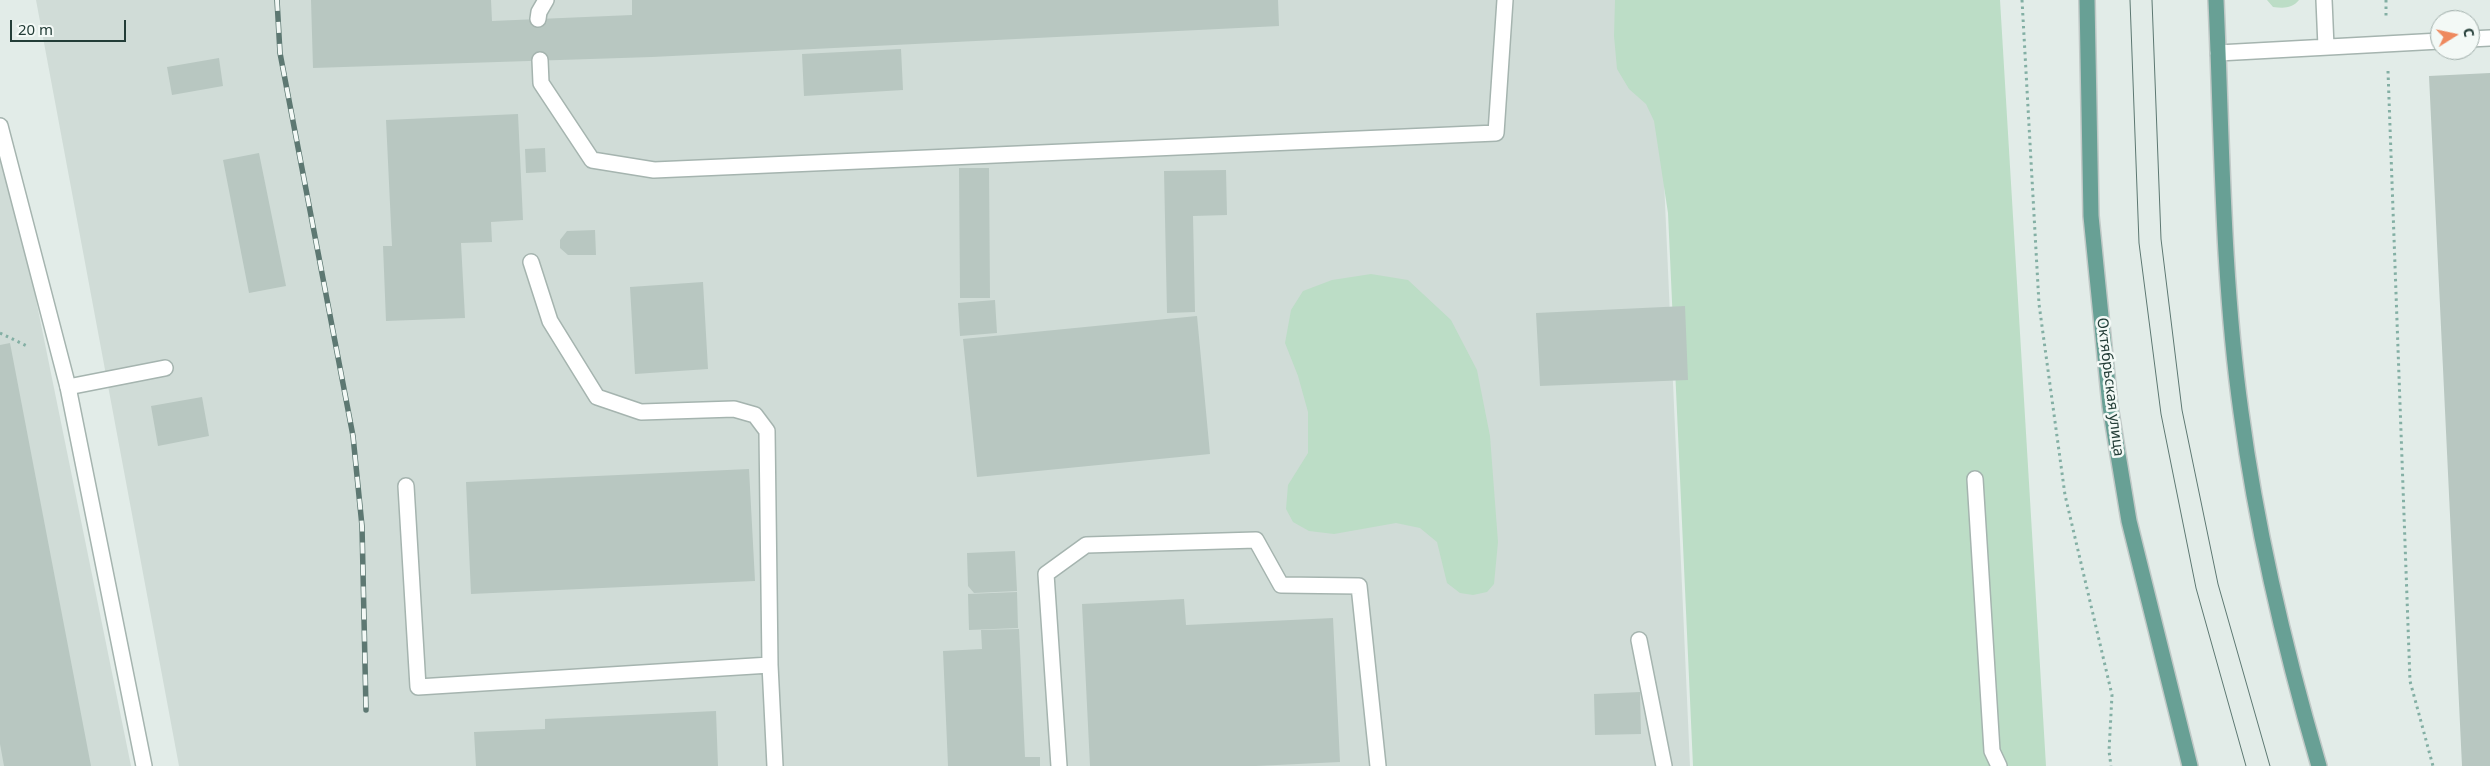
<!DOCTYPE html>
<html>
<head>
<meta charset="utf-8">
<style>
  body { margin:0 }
  #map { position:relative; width:2490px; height:766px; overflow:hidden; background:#e2ece8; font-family:"Noto Sans",sans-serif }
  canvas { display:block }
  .north { position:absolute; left:2430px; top:10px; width:50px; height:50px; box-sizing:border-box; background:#f3f9f6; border:1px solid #a0aeaa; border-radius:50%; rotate:80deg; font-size:14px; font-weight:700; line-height:20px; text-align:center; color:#233d37 }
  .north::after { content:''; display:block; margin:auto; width:18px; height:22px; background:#ee895e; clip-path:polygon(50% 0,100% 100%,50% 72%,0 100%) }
  .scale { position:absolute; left:10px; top:20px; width:116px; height:22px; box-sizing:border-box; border:2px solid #233d37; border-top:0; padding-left:6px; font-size:15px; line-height:18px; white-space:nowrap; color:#233d37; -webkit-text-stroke:4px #f3f9f6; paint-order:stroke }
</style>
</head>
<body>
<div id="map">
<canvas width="2490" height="766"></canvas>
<div class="north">С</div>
<div class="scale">20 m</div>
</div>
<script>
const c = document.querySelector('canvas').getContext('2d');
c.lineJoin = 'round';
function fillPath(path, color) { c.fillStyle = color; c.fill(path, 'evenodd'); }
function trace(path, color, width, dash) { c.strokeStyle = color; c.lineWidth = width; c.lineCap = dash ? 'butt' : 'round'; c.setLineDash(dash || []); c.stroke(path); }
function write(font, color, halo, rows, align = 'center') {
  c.font = font + ' "Noto Sans",sans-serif'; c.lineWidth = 5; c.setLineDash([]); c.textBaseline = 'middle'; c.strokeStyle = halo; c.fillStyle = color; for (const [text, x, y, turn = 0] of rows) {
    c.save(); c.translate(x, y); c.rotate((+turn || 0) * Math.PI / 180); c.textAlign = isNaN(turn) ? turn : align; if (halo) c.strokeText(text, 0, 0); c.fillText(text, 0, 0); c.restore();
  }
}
fillPath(new Path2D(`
  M 36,0 L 1656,0 L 1690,766 L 179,766 Z
  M 0,123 L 131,766 L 0,766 Z`), '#d0dcd7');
fillPath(new Path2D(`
  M 1615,0 L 2000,0 L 2046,766 L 1693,766 L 1668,213 L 1654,121 L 1646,104 L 1629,89 L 1617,69 L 1614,36 Z
  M 2267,0 L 2299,0 C 2292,9 2283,8 2273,7 Z
  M 1371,274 L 1408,280 L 1451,320 L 1477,370 L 1490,436 L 1498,542 L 1494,584 L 1487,592 L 1473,595 L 1460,593 L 1447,583 L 1437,542 L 1420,528 L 1396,523 L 1334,534 L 1309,531 L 1293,522 L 1286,509 L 1288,485 L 1308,453 L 1308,412 L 1298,376 L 1285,343 L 1291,310 L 1303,291 L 1332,280 Z`), '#bcddc6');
fillPath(new Path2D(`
  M 311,0 L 491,0 L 492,21 L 632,15 L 632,0 L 1278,0 L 1279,26 L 652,57 L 313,68 Z
  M 901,49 L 903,90 L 804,96 L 802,54 Z
  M 219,58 L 223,86 L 172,95 L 167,67 Z
  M 2490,73 L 2490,766 L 2462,766 L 2429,76 Z
  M 518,114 L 523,220 L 491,222 L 492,242 L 461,243 L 465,318 L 386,321 L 383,246 L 392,246 L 386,120 Z
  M 545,148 L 546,172 L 526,173 L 525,149 Z
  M 259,153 L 286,286 L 249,293 L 223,160 Z
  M 959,168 L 989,168 L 990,298 L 960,298 Z
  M 1226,170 L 1227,215 L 1193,216 L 1195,312 L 1167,313 L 1164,171 Z
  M 595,230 L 596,255 L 568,255 L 560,248 L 560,240 L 567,231 Z
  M 703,282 L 708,369 L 635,374 L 630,287 Z
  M 995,300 L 997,333 L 960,336 L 958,303 Z
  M 1685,306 L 1688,380 L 1540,386 L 1536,313 Z
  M 1197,316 L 1210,454 L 977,477 L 963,339 Z
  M 10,343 L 91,766 L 4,766 L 0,744 L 0,345 Z
  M 202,397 L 209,436 L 158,446 L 151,406 Z
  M 749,469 L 755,581 L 471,594 L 466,482 Z
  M 1015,551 L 1017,591 L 974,593 L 968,586 L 967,553 Z
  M 1017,592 L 1018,628 L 969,630 L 968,594 Z
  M 1184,599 L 1186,625 L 1333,618 L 1340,762 L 1256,766 L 1090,766 L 1082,604 Z
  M 1019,629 L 1025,757 L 1040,757 L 1040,766 L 948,766 L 943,651 L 982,649 L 981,630 Z
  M 1640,692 L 1641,734 L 1595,735 L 1594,694 Z
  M 716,711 L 718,766 L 476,766 L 474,732 L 545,729 L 545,719 Z`), '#b8c7c1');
const lane = new Path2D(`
  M 2324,0 L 2326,47
  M 538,19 L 539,12 L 546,0
  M 2470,39 L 2490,38
  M 2218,53 L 2440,41
  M 540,60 L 541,83 L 592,160 L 654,170 L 1496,133 L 1505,0
  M 531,262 L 550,321 L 597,397 L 641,412 L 734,409 L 755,415 L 767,431 L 770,665
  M 68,387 L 165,368
  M 1975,479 L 1992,751 L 1999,766
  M 406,486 L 418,687 L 770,665 L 775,766
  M 1639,640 L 1664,766
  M 1059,766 L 1046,574 L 1086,545 L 1256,540 L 1281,585 L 1359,586 L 1378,766`);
const street = new Path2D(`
  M 0,126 L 68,387 L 144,766`);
const primary = new Path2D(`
  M 2087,0 L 2091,216 L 2110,406 L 2129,521 L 2190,766
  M 2216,0 C 2222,137 2222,276 2241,412 C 2257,532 2285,650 2319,766`);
trace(lane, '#a5b4af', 18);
trace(street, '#a5b4af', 18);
trace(primary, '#c1c9c7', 18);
trace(new Path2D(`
  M 2022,0 L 2039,304 L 2065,495 L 2112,695 L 2109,751 L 2111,766
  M 2386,0 L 2386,17
  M 2388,71 L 2410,681 L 2433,766
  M 0,333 L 27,346`), '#83afa4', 3, [2.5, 4]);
trace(lane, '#fff', 15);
trace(street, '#fff', 15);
trace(primary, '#68a095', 15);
trace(new Path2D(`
  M 2130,0 L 2139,243 L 2161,414 L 2196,588 L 2246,766
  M 2152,0 L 2161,239 L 2182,410 L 2218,584 L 2270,766`), '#5d7872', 1);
const rail = new Path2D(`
  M 277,0 L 280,53 L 353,436 L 362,526 L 366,710`);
trace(rail, '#5d7872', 5.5);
trace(rail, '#f3f9f6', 4, [11]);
write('15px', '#233d37', '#f3f9f6', [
  ["Октябрьская улица",2110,387,83]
]);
</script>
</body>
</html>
